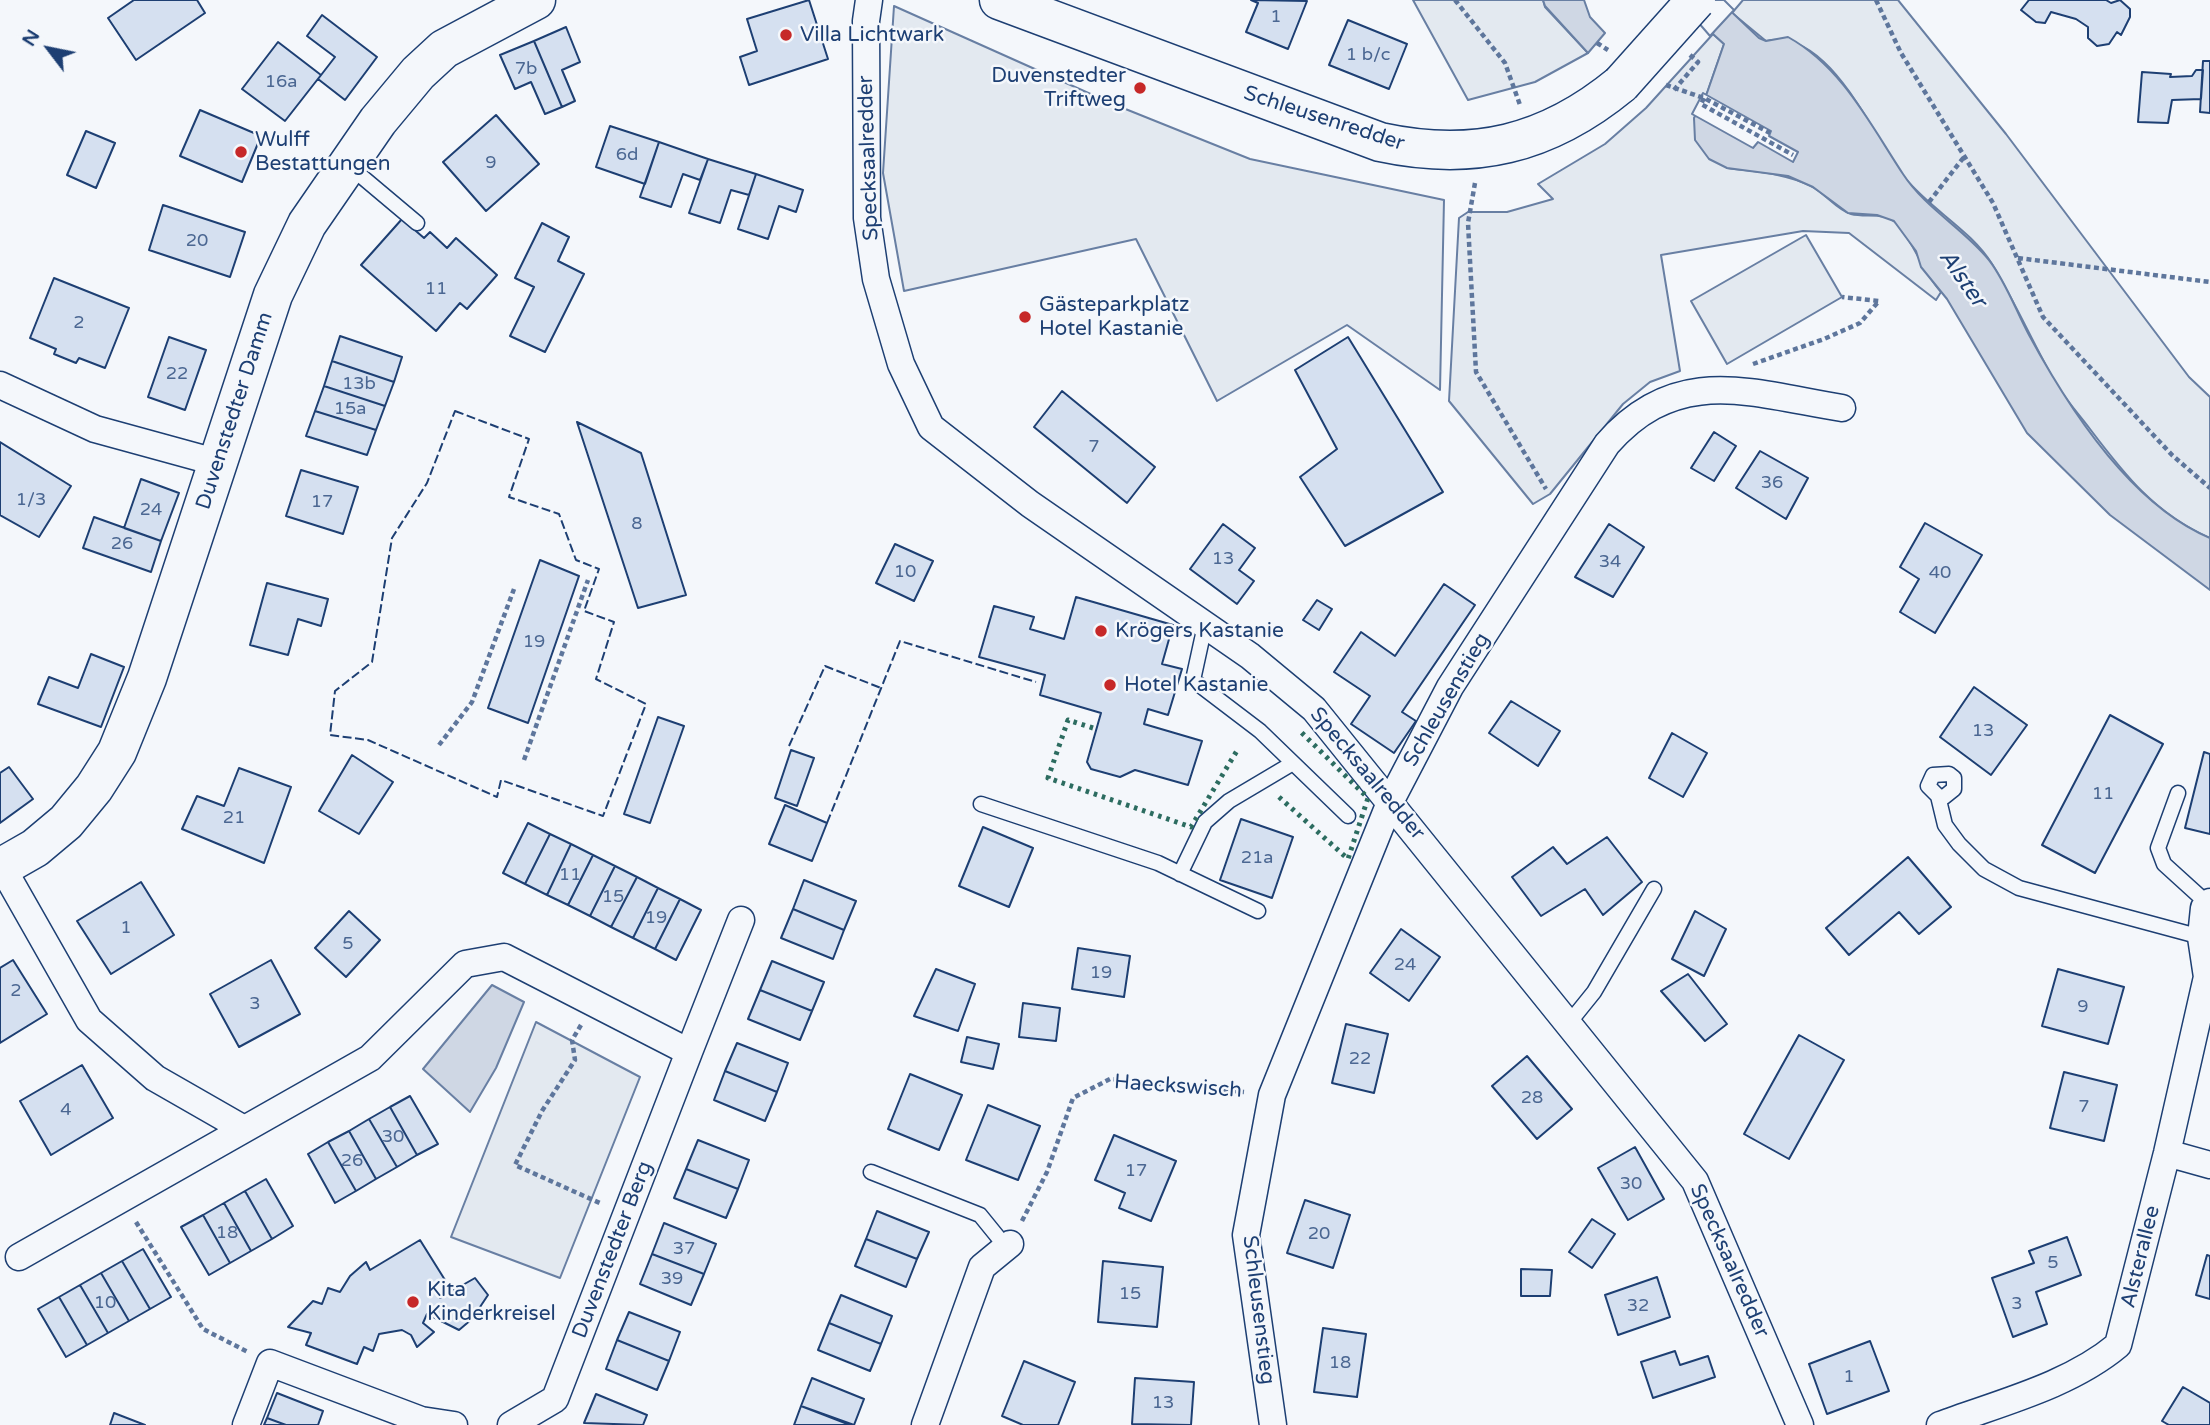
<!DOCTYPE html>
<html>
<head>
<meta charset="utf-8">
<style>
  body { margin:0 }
  #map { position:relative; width:2210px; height:1425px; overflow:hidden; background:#f4f7fb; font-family:"Varela Round",sans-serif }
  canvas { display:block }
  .north { position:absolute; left:14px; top:14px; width:70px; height:70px; -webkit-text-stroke:5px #f4f7fb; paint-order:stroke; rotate:302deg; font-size:19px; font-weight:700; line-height:28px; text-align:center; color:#1d3f73 }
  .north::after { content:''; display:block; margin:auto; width:24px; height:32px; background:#1d3f73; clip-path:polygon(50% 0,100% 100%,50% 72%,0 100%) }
</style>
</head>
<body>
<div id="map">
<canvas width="2210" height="1425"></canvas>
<div class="north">N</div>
</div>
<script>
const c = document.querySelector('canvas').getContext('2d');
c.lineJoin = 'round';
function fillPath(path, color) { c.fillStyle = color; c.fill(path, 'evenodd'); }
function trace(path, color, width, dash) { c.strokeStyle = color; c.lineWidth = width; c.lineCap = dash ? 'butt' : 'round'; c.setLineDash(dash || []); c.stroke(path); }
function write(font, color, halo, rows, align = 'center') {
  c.font = font + ' "Varela Round",sans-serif'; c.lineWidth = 5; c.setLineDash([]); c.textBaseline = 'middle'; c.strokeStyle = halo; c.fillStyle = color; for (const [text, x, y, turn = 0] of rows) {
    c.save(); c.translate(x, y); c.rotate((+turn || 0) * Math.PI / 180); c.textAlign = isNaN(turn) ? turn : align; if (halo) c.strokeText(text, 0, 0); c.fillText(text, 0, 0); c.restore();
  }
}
const green = new Path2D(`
  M 1413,0 L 1543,0 L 1545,7 L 1588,53 L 1535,82 L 1468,100 Z
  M 1743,0 L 1898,0 L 2006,134 L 2189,377 L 2210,397 L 2210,538 C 2156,515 2124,474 2090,429 C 2078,413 2064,398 2055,382 C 2033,343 2015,302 1992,264 C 1971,230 1931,210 1905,178 C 1874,139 1829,26 1766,41 L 1732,13 Z
  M 894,6 L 1113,104 L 1250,159 L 1444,200 L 1440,390 L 1347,325 L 1217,401 L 1136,239 L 904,291 L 883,173 Z
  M 1713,34 L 1724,44 L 1707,93 L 1694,119 L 1727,168 C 1756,172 1785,173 1811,186 C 1825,193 1837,210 1851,214 C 1866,218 1885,211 1897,224 C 1916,245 1921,270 1941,292 L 1936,300 L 1849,233 L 1803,231 L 1661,255 L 1680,371 L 1650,382 L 1623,404 L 1550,494 L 1533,504 L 1449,401 L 1459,218 L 1468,212 L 1507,212 L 1553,199 L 1538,184 L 1605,144 L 1646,108 Z
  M 1806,235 L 1842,297 L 1727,364 L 1691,301 Z
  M 536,1022 L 640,1077 L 560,1278 L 451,1237 Z`);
fillPath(green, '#e3e9f0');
trace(green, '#687fa3', 2);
const water = new Path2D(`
  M 1543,0 L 1584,0 L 1590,17 L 1605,33 L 1588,53 L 1545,6 Z
  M 1719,0 L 1759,38 L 1766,41 L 1788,37 C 1842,67 1870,124 1903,174 C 1925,208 1964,229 1989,260 C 2006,282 2016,311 2029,335 C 2069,409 2131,505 2210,538 L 2210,590 L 2110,515 L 2027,433 L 1947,299 L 1921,267 L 1916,251 L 1894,221 L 1877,215 L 1848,213 L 1813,187 L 1788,176 L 1727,168 L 1709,159 L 1695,140 L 1694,118 L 1707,93 L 1724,44 L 1713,34 Z
  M 492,985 L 524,1002 L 496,1068 L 470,1112 L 423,1069 Z`);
fillPath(water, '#cfd7e4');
trace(water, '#687fa3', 2);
const pier = new Path2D(`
  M 1679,0 L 1724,0 L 1734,10 L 1710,36 Z
  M 1703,93 L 1771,131 L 1769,136 L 1798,152 L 1793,162 L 1758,142 L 1753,148 L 1692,114 Z`);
fillPath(pier, '#f4f7fb');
trace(pier, '#687fa3', 2);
const building = new Path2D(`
  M 134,0 L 197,0 L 205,13 L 136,60 L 108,18 Z
  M 809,0 L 828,59 L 749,85 L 740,57 L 757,51 L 747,19 Z
  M 1251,0 L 1307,1 L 1288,49 L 1246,32 L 1258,3 Z
  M 2029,0 L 2106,0 L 2111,3 L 2120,0 L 2130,9 L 2130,17 L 2121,35 L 2117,32 L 2109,44 L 2097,46 L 2088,38 L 2088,27 L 2076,19 L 2051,12 L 2045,23 L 2036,22 L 2021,10 Z
  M 322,15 L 377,57 L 345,100 L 318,79 L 335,57 L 307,36 Z
  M 1348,20 L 1407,44 L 1389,89 L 1329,65 Z
  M 566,27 L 580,62 L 562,70 L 575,101 L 562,107 L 534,41 Z
  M 534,41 L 562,107 L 545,114 L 531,82 L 515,89 L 500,55 Z
  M 278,42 L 321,75 L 285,121 L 242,89 Z
  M 2203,61 L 2210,61 L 2210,113 L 2200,112 Z
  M 2196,70 L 2203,70 L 2201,99 L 2172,100 L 2168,123 L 2138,122 L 2142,72 L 2171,74 L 2170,77 L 2192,76 Z
  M 200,110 L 261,136 L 242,182 L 180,156 Z
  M 496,115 L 539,164 L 486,211 L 443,162 Z
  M 610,126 L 659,142 L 645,184 L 596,167 Z
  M 86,131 L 115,143 L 96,188 L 67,175 Z
  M 659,142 L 708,159 L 700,180 L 683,174 L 671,207 L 640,197 Z
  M 708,159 L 756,174 L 749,195 L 731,190 L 720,223 L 689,213 Z
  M 756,174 L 803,190 L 796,212 L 779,206 L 768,239 L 738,229 Z
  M 163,205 L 245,232 L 230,277 L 149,250 Z
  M 402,219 L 424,238 L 430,232 L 447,248 L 456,238 L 497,275 L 467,309 L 460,303 L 436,331 L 361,265 Z
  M 542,223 L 569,237 L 558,261 L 584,274 L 545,352 L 510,336 L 534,287 L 515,278 Z
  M 54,278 L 129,308 L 105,368 L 79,358 L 76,363 L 54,354 L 56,349 L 30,338 Z
  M 340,336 L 402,357 L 394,382 L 332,361 Z
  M 169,337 L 206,350 L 185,410 L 148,397 Z
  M 1348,337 L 1443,492 L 1345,546 L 1300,477 L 1337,449 L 1295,370 Z
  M 332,361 L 394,382 L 385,406 L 324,386 Z
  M 324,386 L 385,406 L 376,430 L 315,411 Z
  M 1062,391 L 1155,467 L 1127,503 L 1034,427 Z
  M 315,411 L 376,430 L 367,455 L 306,436 Z
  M 577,422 L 641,453 L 686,595 L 638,608 Z
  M 1714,432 L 1736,446 L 1714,481 L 1691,468 Z
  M 0,442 L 71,486 L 39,537 L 0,515 Z
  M 1760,451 L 1808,478 L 1786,519 L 1736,488 Z
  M 301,470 L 358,487 L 343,534 L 286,516 Z
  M 141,479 L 179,493 L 161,541 L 124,528 Z
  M 94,517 L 161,541 L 151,572 L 83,548 Z
  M 1925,523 L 1982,555 L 1935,633 L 1900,612 L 1919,579 L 1900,567 Z
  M 1223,524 L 1255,548 L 1239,570 L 1254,581 L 1237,604 L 1190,569 Z
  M 1609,524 L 1644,547 L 1613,597 L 1575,577 Z
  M 895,544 L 933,561 L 914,601 L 876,583 Z
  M 540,560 L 579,576 L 528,723 L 488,708 Z
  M 267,583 L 328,599 L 321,626 L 298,619 L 288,655 L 250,645 Z
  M 1444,584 L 1475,605 L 1402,712 L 1416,721 L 1394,753 L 1351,724 L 1370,696 L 1334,672 L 1361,632 L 1395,656 Z
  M 1076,597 L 1173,625 L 1162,664 L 1182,669 L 1168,715 L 1148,709 L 1144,724 L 1202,741 L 1188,785 L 1135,770 L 1120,777 L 1091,769 L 1087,762 L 1101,713 L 1040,695 L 1045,675 L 979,657 L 994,606 L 1034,617 L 1030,629 L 1064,639 Z
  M 1317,600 L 1332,609 L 1319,630 L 1303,620 Z
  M 91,654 L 124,667 L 101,727 L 38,704 L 49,677 L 78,688 Z
  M 1974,687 L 2027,725 L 1991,775 L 1940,737 Z
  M 1511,701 L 1560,731 L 1538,766 L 1489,733 Z
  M 2110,715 L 2163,744 L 2095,873 L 2042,845 Z
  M 658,717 L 684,726 L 650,823 L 624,814 Z
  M 1672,733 L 1707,753 L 1683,797 L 1649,778 Z
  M 791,750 L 814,758 L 797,806 L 775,798 Z
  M 2204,752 L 2210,754 L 2210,834 L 2185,828 Z
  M 352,755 L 393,782 L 359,834 L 319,811 Z
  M 9,767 L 33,799 L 0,823 L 0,773 Z
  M 239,768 L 291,787 L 264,863 L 182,829 L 197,796 L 224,806 Z
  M 785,805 L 827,823 L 812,861 L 769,844 Z
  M 1241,819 L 1293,837 L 1272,898 L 1220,880 Z
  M 528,823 L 550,834 L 525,884 L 503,873 Z
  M 983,827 L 1033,848 L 1009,907 L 959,886 Z
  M 550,834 L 571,844 L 547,895 L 525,884 Z
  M 1607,837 L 1642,882 L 1603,915 L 1585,889 L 1541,916 L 1512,877 L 1553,847 L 1567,864 Z
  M 571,844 L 593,855 L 568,905 L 547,895 Z
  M 593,855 L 615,866 L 590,916 L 568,905 Z
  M 1908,857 L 1951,907 L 1919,934 L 1899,912 L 1849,955 L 1826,928 Z
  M 615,866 L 637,877 L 611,927 L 590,916 Z
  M 637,877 L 658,888 L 633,938 L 611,927 Z
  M 804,880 L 856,901 L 844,930 L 793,909 Z
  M 141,882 L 174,935 L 111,974 L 77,921 Z
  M 658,888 L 680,899 L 655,949 L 633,938 Z
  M 680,899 L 701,910 L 676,960 L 655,949 Z
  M 793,909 L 844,930 L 833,959 L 781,938 Z
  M 349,911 L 380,940 L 346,977 L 315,948 Z
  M 1695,911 L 1726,929 L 1704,976 L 1672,959 Z
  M 1401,929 L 1440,957 L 1409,1001 L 1370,973 Z
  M 1078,948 L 1130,956 L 1124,997 L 1072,989 Z
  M 13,960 L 47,1014 L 0,1043 L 0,968 Z
  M 271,960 L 300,1014 L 239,1047 L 210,994 Z
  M 772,961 L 824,982 L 812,1011 L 760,990 Z
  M 936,969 L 975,984 L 958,1031 L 914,1016 Z
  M 2058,969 L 2124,987 L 2108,1044 L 2042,1026 Z
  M 1688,974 L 1727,1024 L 1705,1041 L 1661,991 Z
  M 760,990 L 812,1011 L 800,1040 L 748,1019 Z
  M 1023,1003 L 1060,1008 L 1056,1041 L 1019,1037 Z
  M 1346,1024 L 1388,1034 L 1374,1093 L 1332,1083 Z
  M 1799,1035 L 1844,1060 L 1789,1159 L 1744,1134 Z
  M 967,1037 L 999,1044 L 993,1069 L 961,1062 Z
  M 737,1043 L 788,1063 L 777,1092 L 725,1071 Z
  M 1527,1056 L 1572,1109 L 1537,1139 L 1492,1086 Z
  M 82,1065 L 113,1118 L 51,1155 L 20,1101 Z
  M 725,1071 L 777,1092 L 765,1121 L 714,1100 Z
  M 2064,1072 L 2117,1085 L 2104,1141 L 2050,1128 Z
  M 910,1074 L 962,1095 L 939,1150 L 888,1129 Z
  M 410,1096 L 438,1144 L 417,1155 L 390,1107 Z
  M 988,1105 L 1040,1126 L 1018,1180 L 966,1160 Z
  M 390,1107 L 417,1155 L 397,1167 L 369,1119 Z
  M 369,1119 L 397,1167 L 376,1179 L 349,1131 Z
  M 349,1131 L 376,1179 L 356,1191 L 328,1142 Z
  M 1114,1135 L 1176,1161 L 1151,1221 L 1119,1208 L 1125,1193 L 1095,1180 Z
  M 698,1140 L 749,1160 L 738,1189 L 686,1169 Z
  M 328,1142 L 356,1191 L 335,1203 L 308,1154 Z
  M 1635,1147 L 1664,1199 L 1628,1220 L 1598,1168 Z
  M 686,1169 L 738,1189 L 726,1218 L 674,1198 Z
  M 266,1179 L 293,1226 L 272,1239 L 245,1191 Z
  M 245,1191 L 272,1239 L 251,1251 L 224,1203 Z
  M 1305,1200 L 1350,1215 L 1333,1268 L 1287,1253 Z
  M 224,1203 L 251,1251 L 230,1263 L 203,1215 Z
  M 877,1211 L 929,1232 L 917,1259 L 866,1239 Z
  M 203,1215 L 230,1263 L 209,1275 L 181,1227 Z
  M 1592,1219 L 1615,1234 L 1592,1268 L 1569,1252 Z
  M 664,1223 L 716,1244 L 704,1274 L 652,1254 Z
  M 2067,1237 L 2081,1275 L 2036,1292 L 2047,1324 L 2013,1337 L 1992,1278 L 2034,1263 L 2029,1251 Z
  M 866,1239 L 917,1259 L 906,1287 L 855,1266 Z
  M 420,1240 L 445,1280 L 434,1288 L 440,1298 L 475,1278 L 488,1295 L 472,1319 L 459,1330 L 427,1314 L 423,1323 L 434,1332 L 417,1347 L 411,1335 L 402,1330 L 379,1334 L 373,1351 L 364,1347 L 357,1364 L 306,1345 L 311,1333 L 288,1327 L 313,1301 L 322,1304 L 328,1288 L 340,1292 L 350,1276 L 366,1262 L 370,1270 Z
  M 143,1249 L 171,1297 L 150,1309 L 122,1261 Z
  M 652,1254 L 704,1274 L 691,1305 L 640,1284 Z
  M 2207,1255 L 2210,1256 L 2210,1299 L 2196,1295 Z
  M 122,1261 L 150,1309 L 129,1321 L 101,1273 Z
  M 1103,1261 L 1163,1267 L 1157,1327 L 1098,1322 Z
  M 1521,1269 L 1552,1270 L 1550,1296 L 1521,1296 Z
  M 101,1273 L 129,1321 L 108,1333 L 80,1285 Z
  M 1657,1277 L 1670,1317 L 1618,1335 L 1605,1295 Z
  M 80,1285 L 108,1333 L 87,1345 L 59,1297 Z
  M 841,1295 L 892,1316 L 881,1344 L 829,1323 Z
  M 59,1297 L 87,1345 L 66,1357 L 38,1309 Z
  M 629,1312 L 680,1332 L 669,1361 L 617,1340 Z
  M 829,1323 L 881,1344 L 870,1371 L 818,1350 Z
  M 1323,1328 L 1366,1334 L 1357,1397 L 1314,1392 Z
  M 617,1340 L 669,1361 L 657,1390 L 606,1369 Z
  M 1870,1341 L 1889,1391 L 1827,1414 L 1809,1364 Z
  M 1675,1351 L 1680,1365 L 1708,1356 L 1715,1377 L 1653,1398 L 1641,1362 Z
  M 1024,1361 L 1075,1382 L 1058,1425 L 1023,1425 L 1002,1416 Z
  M 812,1378 L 864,1399 L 854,1425 L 801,1406 Z
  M 1135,1378 L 1194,1382 L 1191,1425 L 1132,1424 Z
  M 2183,1387 L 2210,1403 L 2210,1425 L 2169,1425 L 2162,1421 Z
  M 277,1393 L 323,1411 L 318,1425 L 286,1425 L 267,1418 Z
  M 596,1394 L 647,1415 L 643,1425 L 584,1423 Z
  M 801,1406 L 850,1425 L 794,1425 Z
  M 114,1413 L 145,1425 L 110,1425 Z
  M 267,1418 L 286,1425 L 264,1425 Z`);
fillPath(building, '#d5e0f0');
trace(building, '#1d3f73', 2);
const lane = new Path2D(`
  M 348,165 L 417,223
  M 1205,625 L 1193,680 L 1260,731 L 1348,816
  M 2178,793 L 2158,848 L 2164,864 L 2208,904
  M 1938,796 L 1944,797 L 1954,789 L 1954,778 L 1949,774 L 1933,775 L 1928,786 L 1938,796 L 1945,825 L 1959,844 L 1984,869 L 2019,888 L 2201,937
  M 981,804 L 1158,863 L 1258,911
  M 1180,874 L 1205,822 L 1229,801 L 1293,763
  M 1569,1023 L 1594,992 L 1654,889
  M 871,1172 L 980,1215 L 1006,1247`);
const street = new Path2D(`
  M 869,0 L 866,21 L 867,218 L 876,279 L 901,364 L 931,427 L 1030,504 L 1250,656 L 1314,709 L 1695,1181 L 1800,1425
  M 0,385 L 95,429 L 219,463
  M 2,867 L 89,1020 L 155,1078 L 244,1129
  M 2167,1153 L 2210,1165
  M 19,1257 L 370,1058 L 465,964 L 504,957 L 689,1052 L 741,920
  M 246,1425 L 270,1363 L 421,1420 L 454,1425
  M 511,1425 L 555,1399 L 689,1052
  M 925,1425 L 982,1267 L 1010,1244
  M 1273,1425 L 1246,1235 L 1272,1095 L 1391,800 L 1450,687 L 1607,444 C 1677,364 1750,393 1842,408
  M 1940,1425 C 1999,1403 2069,1386 2118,1345 L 2167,1153 L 2207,977 L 2201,937 L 2204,908 L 2210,902`);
const secondary = new Path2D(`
  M 999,0 L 1380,142 C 1473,162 1547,145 1621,84
  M 0,868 L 35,848 L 66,822 L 94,788 L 117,752 L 147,678 L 273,295 L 307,224 L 378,121 L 418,73 L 444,49 L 536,0`);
trace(lane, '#1d3f73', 17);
trace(street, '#1d3f73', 29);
trace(secondary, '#1d3f73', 41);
trace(new Path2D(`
  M 1455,0 L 1505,63 L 1520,105
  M 1876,0 L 1901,53 L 1993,203 L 2043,317 L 2172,455 L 2210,488
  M 1597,43 L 1608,50
  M 1666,85 L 1704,98 L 1770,133
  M 1674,90 L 1698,62 L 1690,55
  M 1704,98 L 1701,104 L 1793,155
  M 1475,183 L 1468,223 L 1476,372 L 1546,489
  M 1929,202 L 1964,157
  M 2018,258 L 2210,282
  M 1753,364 L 1824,339 L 1860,323 L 1879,301 L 1842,297
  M 439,745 L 472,702 L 514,589
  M 524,760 L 588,580
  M 581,1025 L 572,1040 L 575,1060 L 542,1111 L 515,1165 L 602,1204
  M 1022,1221 L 1047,1172 L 1073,1098 L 1110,1079 L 1244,1092
  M 136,1222 L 203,1329 L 248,1352`), '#5e769c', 4.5, [5, 3.5]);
trace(lane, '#f4f7fb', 14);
trace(street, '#f4f7fb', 26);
trace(secondary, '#f4f7fb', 38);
const secondaryBridge = new Path2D(`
  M 1621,84 L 1696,0`);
trace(secondaryBridge, '#1d3f73', 41, []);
trace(secondaryBridge, '#f4f7fb', 38);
trace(new Path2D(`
  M 1093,728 L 1068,720 L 1048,778 L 1191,827 L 1238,749
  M 1279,797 L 1348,859 L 1368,798 L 1300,731`), '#2c6c60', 5, [3.5, 5]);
trace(new Path2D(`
  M 455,411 L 529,439 L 509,497 L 559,514 L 576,560 L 599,569 L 584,611 L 614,622 L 596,679 L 646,704 L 603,816 L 501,780 L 497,797 L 368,740 L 330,735 L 335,691 L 372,662 L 392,538 L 427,483 Z
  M 789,746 L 825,666 L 881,688
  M 827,823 L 900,641 L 1036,682`), '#1d3f73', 2, [9, 3.5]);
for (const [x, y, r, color] of [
  [786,35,7,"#c62828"],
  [1140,88,7,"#c62828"],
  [241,152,7,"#c62828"],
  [1025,317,7,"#c62828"],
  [1101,631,7,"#c62828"],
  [1110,685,7,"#c62828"],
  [413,1302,7,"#c62828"]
]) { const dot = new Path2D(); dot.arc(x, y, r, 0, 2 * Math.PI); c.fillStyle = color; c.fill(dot); trace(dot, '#f4f7fb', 2.5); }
write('18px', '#4b6792', null, [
  ["1",1276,17],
  ["1 b/c",1368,55],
  ["7b",526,69],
  ["16a",281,82],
  ["6d",627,155],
  ["9",491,163],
  ["20",197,241],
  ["11",436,289],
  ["2",79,323],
  ["22",177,374],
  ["13b",359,384],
  ["15a",350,409],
  ["7",1094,447],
  ["36",1772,483],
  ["1/3",31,500],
  ["17",322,502],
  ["24",151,510],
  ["8",637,524],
  ["26",122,544],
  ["13",1223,559],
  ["34",1610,562],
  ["10",905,572],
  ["40",1940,573],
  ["19",534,642],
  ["13",1983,731],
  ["11",2103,794],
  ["21",234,818],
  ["21a",1257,858],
  ["11",570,875],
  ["15",613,897],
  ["19",656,918],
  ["1",126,928],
  ["5",348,944],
  ["24",1405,965],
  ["19",1101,973],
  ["2",16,991],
  ["3",255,1004],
  ["9",2083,1007],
  ["22",1360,1059],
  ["28",1532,1098],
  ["7",2084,1107],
  ["4",66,1110],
  ["30",393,1137],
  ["26",352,1161],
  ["17",1136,1171],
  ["30",1631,1184],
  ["18",227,1233],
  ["20",1319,1234],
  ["37",684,1249],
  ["5",2053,1263],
  ["39",672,1279],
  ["15",1130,1294],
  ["10",105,1303],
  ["3",2017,1304],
  ["32",1638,1306],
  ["18",1340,1363],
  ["1",1849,1377],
  ["13",1163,1403]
]);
write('21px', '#1d3f73', '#f4f7fb', [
  ["Villa Lichtwark",800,35],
  ["Duvenstedter",1126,76,"right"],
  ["Triftweg",1126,100,"right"],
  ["Wulff",255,140],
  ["Bestattungen",255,164],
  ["Gästeparkplatz",1039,305],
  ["Hotel Kastanie",1039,329],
  ["Krögers Kastanie",1115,631],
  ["Hotel Kastanie",1124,685],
  ["Kita",427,1290],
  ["Kinderkreisel",427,1314]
], 'left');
write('21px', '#1d3f73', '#f4f7fb', [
  ["Schleusenredder",1324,119,18],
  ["Specksaalredder",869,158,-92],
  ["Duvenstedter Damm",235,411,-72],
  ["Schleusenstieg",1447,700,-60],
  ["Specksaalredder",1367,774,50],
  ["Haeckswisch",1178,1087,4],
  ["Duvenstedter Berg",613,1250,-69],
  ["Alsterallee",2141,1257,-76],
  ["Specksaalredder",1729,1261,66],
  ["Schleusenstieg",1258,1310,83]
]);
write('italic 23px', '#1d3f73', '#f4f7fb', [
  ["Alster",1962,279,55]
]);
</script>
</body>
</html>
